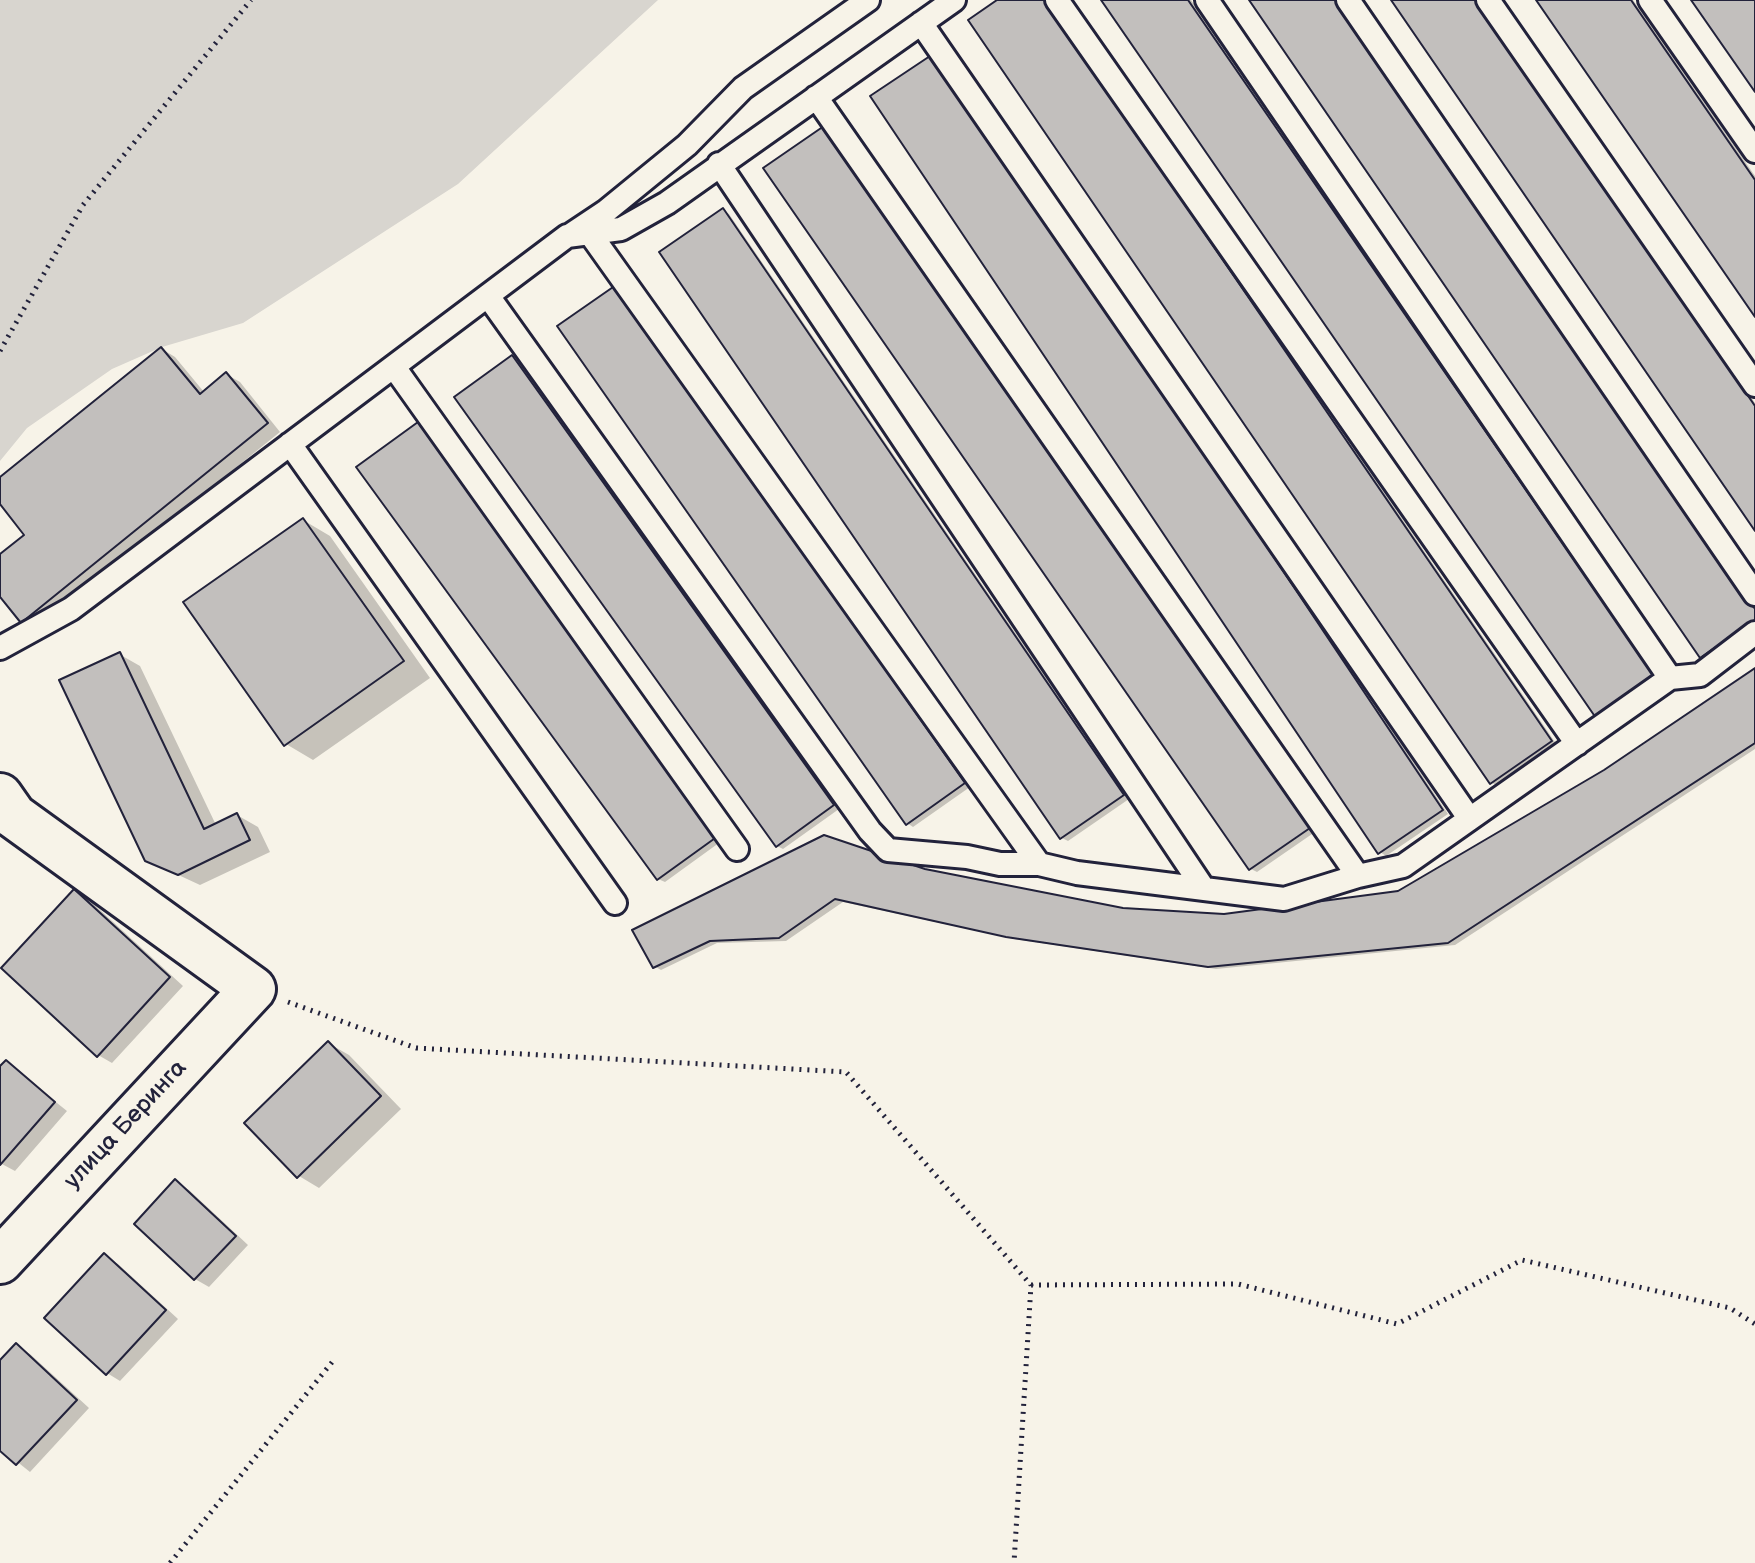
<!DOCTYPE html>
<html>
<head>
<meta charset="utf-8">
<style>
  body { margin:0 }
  canvas { display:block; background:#f7f3e8 }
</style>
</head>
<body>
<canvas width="1755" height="1563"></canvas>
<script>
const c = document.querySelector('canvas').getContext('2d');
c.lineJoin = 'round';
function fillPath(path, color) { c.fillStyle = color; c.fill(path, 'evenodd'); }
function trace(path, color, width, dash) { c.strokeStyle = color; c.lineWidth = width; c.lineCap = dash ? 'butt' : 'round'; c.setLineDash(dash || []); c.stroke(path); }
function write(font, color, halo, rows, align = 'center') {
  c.font = font + ' "Balsamiq Sans",sans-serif'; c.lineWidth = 7; c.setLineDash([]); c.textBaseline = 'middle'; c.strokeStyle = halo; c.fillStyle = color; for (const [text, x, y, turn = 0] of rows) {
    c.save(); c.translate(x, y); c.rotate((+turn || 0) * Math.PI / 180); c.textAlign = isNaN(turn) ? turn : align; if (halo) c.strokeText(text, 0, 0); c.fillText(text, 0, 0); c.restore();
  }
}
fillPath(new Path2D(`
  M 0,0 L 658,0 L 458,184 L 243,323 L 162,347 L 112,369 L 27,428 L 0,461 Z`), '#d8d5cf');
fillPath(new Path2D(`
  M 1000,0 L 1047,0 L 1557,745 L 1497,786 L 1491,782 Z
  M 1104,0 L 1191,0 L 1660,681 L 1598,716 Z
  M 1252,0 L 1341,0 L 1755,606 L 1755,627 L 1707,660 L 1701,656 Z
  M 1394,0 L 1479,0 L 1755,403 L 1755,528 Z
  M 1539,0 L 1633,0 L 1755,176 L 1755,314 Z
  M 942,58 L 1448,814 L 1386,856 L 1380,852 Z
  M 824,128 L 1315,832 L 1257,872 L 1251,869 Z
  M 723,210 L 729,214 L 1129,799 L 1068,841 L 1062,838 Z
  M 623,291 L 970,787 L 913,827 L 907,823 Z
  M 162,349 L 175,357 L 204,392 L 226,374 L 240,382 L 280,432 L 36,629 L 22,621 L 0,594 L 0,557 L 27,535 L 0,501 L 0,480 Z
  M 512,358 L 519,361 L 839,809 L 783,849 L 777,846 Z
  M 418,425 L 424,428 L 723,840 L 665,882 L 658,879 Z
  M 303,520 L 330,536 L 430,678 L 313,760 L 286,744 Z
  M 119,654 L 140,666 L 216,825 L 237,815 L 258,827 L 270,852 L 200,885 L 146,860 Z
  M 1755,671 L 1755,749 L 1455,945 L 1216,969 L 1014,939 L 843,902 L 786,941 L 717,943 L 661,970 L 654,966 L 635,930 L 924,871 L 1123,910 L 1224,916 L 1399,893 L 1605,772 Z
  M 75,891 L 88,899 L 183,986 L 112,1063 L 98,1055 Z
  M 328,1043 L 349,1055 L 401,1109 L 319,1188 L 299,1176 Z
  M 6,1062 L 67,1111 L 15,1171 L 0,1163 L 0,1069 Z
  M 176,1182 L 189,1190 L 248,1245 L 209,1287 L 195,1279 L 136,1224 Z
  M 105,1256 L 118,1264 L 178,1319 L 120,1381 L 107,1373 Z
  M 16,1346 L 30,1354 L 89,1408 L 30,1472 L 0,1448 L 0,1363 Z`), '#0003');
const building = new Path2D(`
  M 997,0 L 1045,0 L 1552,741 L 1490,784 L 968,20 Z
  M 1101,0 L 1188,0 L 1655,677 L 1596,718 Z
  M 1249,0 L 1339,0 L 1755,609 L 1755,620 L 1700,658 Z
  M 1391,0 L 1477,0 L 1755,406 L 1755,531 Z
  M 1536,0 L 1631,0 L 1755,180 L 1755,317 Z
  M 1691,0 L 1755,0 L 1755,92 Z
  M 936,52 L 1443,810 L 1378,854 L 870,96 Z
  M 824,126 L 1310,828 L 1249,870 L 763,168 Z
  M 723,208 L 1124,795 L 1060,839 L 659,252 Z
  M 616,285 L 965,783 L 906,825 L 557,326 Z
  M 161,347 L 200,394 L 226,372 L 268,423 L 21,623 L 0,597 L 0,554 L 24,535 L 0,504 L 0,477 Z
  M 512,355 L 834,805 L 776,847 L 454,397 Z
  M 418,422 L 718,836 L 657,880 L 356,467 Z
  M 303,518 L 404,661 L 284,746 L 183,602 Z
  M 120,652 L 204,829 L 237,813 L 250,840 L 178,875 L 145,861 L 59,680 Z
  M 1755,668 L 1755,743 L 1448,943 L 1208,967 L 1006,937 L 835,899 L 779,938 L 710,941 L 653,968 L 632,930 L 824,835 L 925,869 L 1123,908 L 1224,914 L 1398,891 L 1604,770 Z
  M 74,889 L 170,977 L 97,1057 L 1,968 Z
  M 328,1041 L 381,1096 L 297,1178 L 244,1123 Z
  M 6,1060 L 55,1102 L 0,1165 L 0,1066 Z
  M 175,1179 L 236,1236 L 194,1280 L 134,1224 Z
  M 104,1253 L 166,1310 L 106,1375 L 44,1318 Z
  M 16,1343 L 77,1400 L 16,1465 L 0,1451 L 0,1360 Z`);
fillPath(building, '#c2bfbd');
trace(building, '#22223b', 2);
const service = new Path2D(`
  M 1057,0 L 1577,744
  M 1207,0 L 1670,678
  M 1348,0 L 1755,594
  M 1488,0 L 1755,385
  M 1650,0 L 1755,151
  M 921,23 L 1469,818
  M 816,97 L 1358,876
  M 719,164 L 1202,886
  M 572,234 L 605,212 L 687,145 L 743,88 L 868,0
  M 591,235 L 1039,864
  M 488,296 L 870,831 L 888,850 L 967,857 L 1000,864 L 1039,864 L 1077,873 L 1284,899 L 1358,876 L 1403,866 L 1670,678 L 1700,675 L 1755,633
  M 394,367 L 737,849
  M 290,444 L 615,903
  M 0,648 L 71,609 L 567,236 L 621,229 L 667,203 L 954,0`);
const minor = new Path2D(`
  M 0,796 L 14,816 L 253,989 L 0,1261`);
trace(service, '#22223b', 28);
trace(minor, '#22223b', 50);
trace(new Path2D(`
  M 0,351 L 83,205 L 251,0
  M 288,1002 L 416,1048 L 846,1072 L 1031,1285 L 1014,1563
  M 1031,1285 L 1238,1284 L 1397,1324 L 1522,1260 L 1730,1308 L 1755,1324
  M 170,1563 L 333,1361`), '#22223b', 5, [2, 6]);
trace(service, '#f7f3e8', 22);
trace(minor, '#f7f3e8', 44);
write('24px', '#22223b', '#f7f3e8', [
  ["улица Беринга",126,1125,-47]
]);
</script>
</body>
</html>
